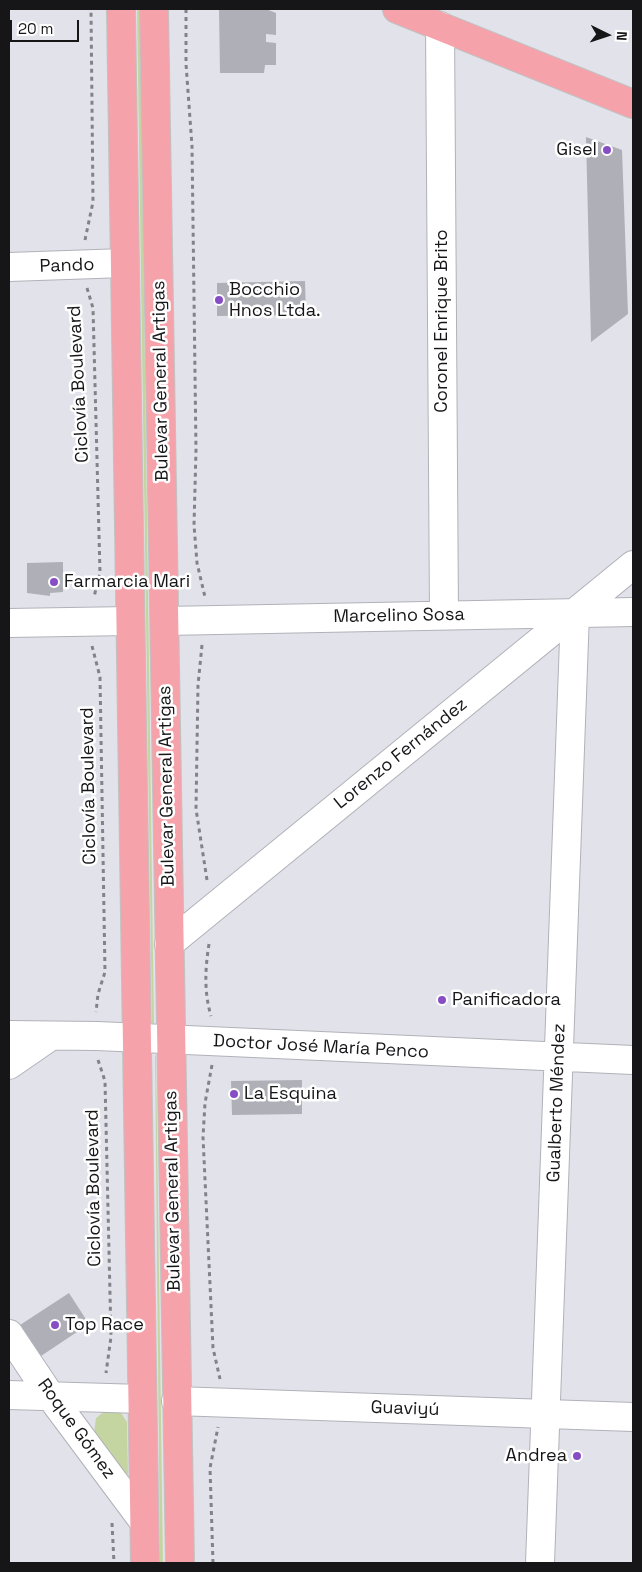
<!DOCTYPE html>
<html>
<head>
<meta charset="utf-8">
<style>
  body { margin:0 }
  #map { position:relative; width:642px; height:1572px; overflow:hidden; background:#e2e3ea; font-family:"Space Grotesk",sans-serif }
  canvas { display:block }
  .frame { position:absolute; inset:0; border:10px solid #161619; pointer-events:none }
  .north { position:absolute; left:582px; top:10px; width:50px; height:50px; -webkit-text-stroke:4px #fff; paint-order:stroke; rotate:94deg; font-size:14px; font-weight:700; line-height:20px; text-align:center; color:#161619 }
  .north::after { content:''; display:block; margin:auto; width:18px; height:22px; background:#161619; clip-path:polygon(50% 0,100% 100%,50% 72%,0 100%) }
  .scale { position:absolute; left:10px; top:20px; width:69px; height:22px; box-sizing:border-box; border:2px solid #161619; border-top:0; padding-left:6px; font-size:15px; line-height:18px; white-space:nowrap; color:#161619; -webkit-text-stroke:4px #fff; paint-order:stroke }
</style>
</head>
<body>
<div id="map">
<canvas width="642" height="1572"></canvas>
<div class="frame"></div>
<div class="north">N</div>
<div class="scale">20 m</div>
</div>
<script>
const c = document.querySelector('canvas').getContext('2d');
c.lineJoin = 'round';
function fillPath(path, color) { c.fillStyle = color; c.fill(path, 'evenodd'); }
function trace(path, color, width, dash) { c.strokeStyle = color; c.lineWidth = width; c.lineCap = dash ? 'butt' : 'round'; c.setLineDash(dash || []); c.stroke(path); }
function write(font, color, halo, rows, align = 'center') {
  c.font = font + ' "Space Grotesk",sans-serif'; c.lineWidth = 5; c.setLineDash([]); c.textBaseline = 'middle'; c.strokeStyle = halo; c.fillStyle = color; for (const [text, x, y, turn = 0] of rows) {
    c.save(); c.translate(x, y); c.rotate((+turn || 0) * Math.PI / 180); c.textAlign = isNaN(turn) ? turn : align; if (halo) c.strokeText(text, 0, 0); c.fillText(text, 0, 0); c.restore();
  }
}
fillPath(new Path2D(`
  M 137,9 L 140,9 L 154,1024 L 152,1023 Z
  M 155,1055 L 156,1056 L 163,1563 L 160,1563 Z
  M 106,1410 L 119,1410 L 127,1422 L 128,1474 L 125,1474 L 94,1433 L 96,1418 Z`), '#c5d5a2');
fillPath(new Path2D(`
  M 219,9 L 266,9 L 276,13 L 276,35 L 266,34 L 266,42 L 276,43 L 276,65 L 265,65 L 264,73 L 220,73 Z
  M 586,137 L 622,150 L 628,314 L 591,342 Z
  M 305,281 L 306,315 L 217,316 L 217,283 Z
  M 63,562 L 63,592 L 50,593 L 50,596 L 27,593 L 27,563 Z
  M 302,1080 L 302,1114 L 232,1115 L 231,1081 Z
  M 69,1293 L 89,1324 L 41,1356 L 20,1325 Z`), '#afb0b7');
const minor = new Path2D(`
  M 440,26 L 444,615
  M 9,267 L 125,263
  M 165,621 L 633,612
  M 9,623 L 130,621
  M 169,944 L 633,565
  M 9,1035 L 97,1036 L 633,1060
  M 9,1065 L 51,1036
  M 9,1334 L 51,1397 L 144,1522
  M 9,1395 L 142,1399
  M 176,1401 L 633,1417
  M 540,1563 L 575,613`);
const major = new Path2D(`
  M 121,9 L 145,1563
  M 154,9 L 180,1563
  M 397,9 L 633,104`);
trace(minor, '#b1b2b9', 30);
trace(major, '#c2c2c3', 30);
trace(new Path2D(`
  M 186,9 L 186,64 L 192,146 L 196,450 L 194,525 L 197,563 L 205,597
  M 85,240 L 93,202 L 91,9
  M 87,288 L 93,308 L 100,573 L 94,597
  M 202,645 L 198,685 L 196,809 L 207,880
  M 92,646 L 100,677 L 105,972 L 98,994 L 96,1012
  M 209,944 C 205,969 204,992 211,1016
  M 98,1060 L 105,1081 L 111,1337 L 106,1373
  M 212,1065 L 205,1103 L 203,1137 L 213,1348 L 220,1379
  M 112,1523 L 114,1563
  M 213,1563 L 210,1468 L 218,1427`), '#828388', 3, [4, 4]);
trace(minor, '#fff', 28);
trace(major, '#f5a2ab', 28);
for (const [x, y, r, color] of [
  [607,150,5,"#874dc4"],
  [219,300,5,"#874dc4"],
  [54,582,5,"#874dc4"],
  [442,1000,5,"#874dc4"],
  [234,1094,5,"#874dc4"],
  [55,1325,5,"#874dc4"],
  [577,1456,5,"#874dc4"]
]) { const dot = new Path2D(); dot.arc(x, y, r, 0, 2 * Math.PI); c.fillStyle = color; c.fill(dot); trace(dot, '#fff', 2); }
write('18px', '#161619', '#fff', [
  ["Gisel",597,150,"right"],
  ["Bocchio",229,290],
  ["Hnos Ltda.",229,311],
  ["Farmarcia Mari",64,582],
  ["Panificadora",452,1000],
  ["La Esquina",244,1094],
  ["Top Race",65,1325],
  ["Andrea",567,1456,"right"]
], 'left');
write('18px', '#161619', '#fff', [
  ["Pando",67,266,-2],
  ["Coronel Enrique Brito",442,321,-90],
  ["Bulevar General Artigas",161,381,-91],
  ["Ciclovía Boulevard",79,384,-93],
  ["Marcelino Sosa",399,616,-1],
  ["Lorenzo Fernández",401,754,-39],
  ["Ciclovía Boulevard",89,786,-91],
  ["Bulevar General Artigas",167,786,-91],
  ["Doctor José María Penco",321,1047,3],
  ["Gualberto Méndez",557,1103,-88],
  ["Ciclovía Boulevard",94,1188,-91],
  ["Bulevar General Artigas",173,1191,-91],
  ["Guaviyú",405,1409,2],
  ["Roque Gómez",76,1429,54]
]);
</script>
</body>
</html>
